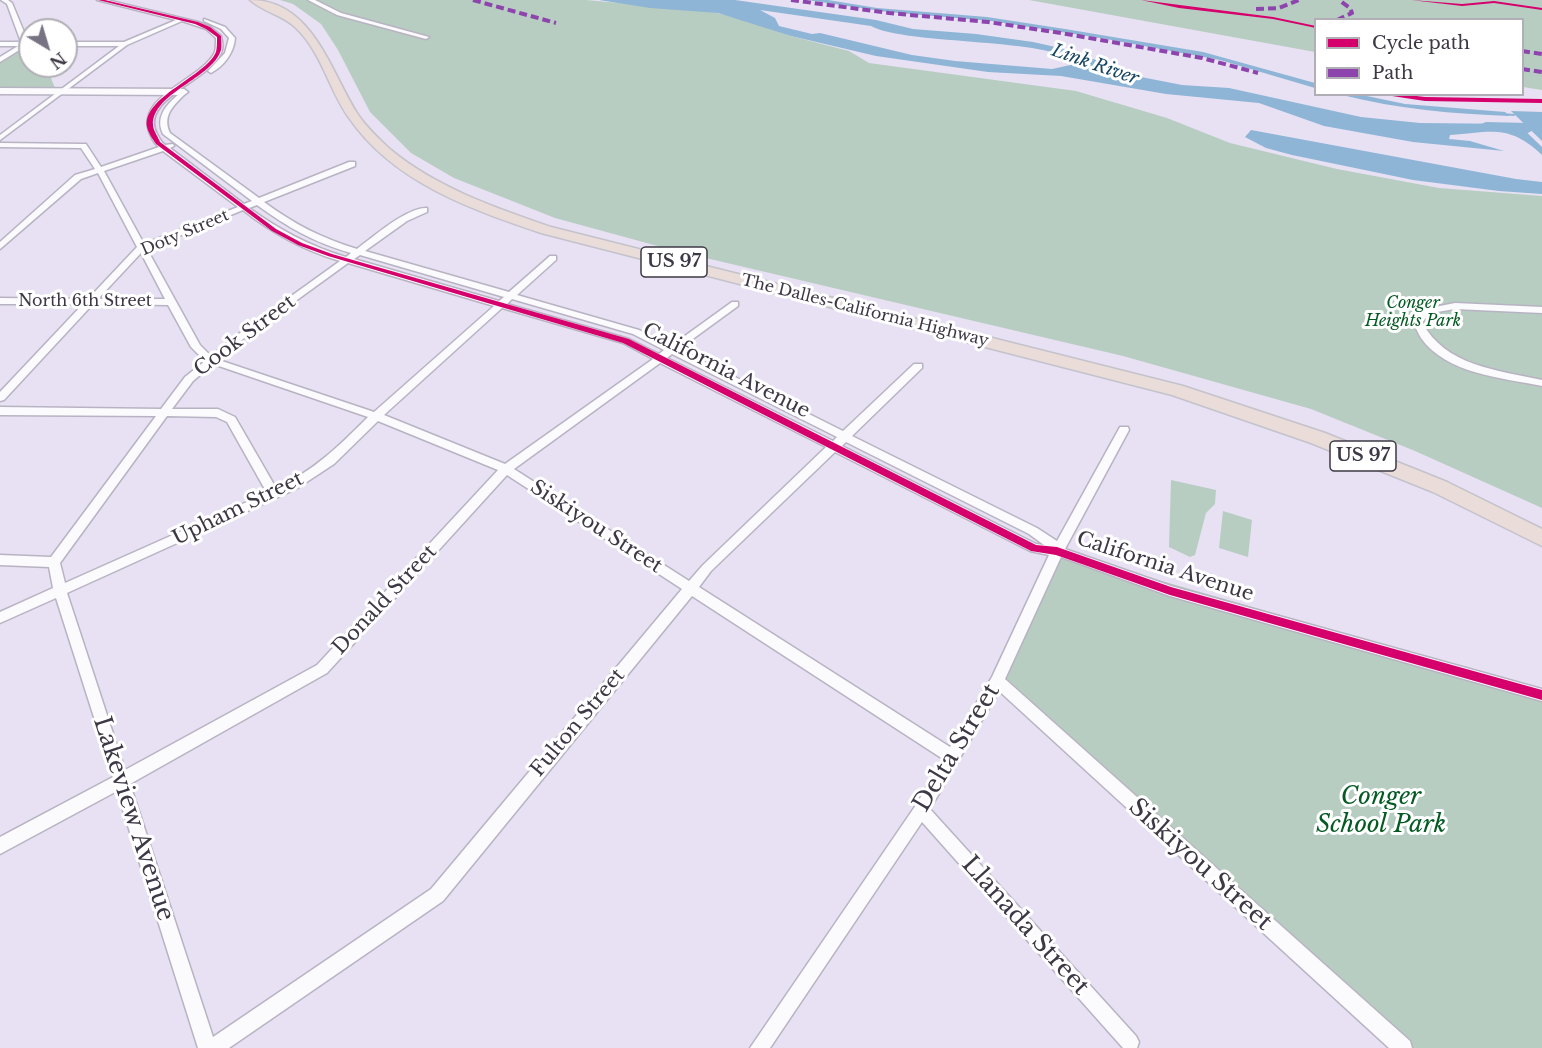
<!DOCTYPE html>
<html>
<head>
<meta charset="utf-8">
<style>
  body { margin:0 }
  #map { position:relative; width:1542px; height:1048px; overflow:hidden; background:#e7e1f3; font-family:"Libre Baskerville",serif }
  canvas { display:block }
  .legend { position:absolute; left:1314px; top:18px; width:210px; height:78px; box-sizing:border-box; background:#fff; border:2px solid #b1afb5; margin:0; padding:8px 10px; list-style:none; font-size:18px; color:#3d3845 }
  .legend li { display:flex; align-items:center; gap:12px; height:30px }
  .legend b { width:30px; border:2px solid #b1afb5 }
  .north { position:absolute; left:18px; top:18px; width:60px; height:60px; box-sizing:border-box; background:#fff; border:2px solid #b1afb5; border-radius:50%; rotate:142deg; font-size:16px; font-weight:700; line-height:24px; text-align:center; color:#3d3845 }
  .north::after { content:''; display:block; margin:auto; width:21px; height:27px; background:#787382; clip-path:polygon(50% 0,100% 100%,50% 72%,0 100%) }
</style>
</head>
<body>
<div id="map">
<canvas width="1542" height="1048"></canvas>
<ul class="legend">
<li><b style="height:8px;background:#d6006c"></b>Cycle path</li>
<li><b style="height:8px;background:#8e44ad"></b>Path</li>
</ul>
<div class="north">N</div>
</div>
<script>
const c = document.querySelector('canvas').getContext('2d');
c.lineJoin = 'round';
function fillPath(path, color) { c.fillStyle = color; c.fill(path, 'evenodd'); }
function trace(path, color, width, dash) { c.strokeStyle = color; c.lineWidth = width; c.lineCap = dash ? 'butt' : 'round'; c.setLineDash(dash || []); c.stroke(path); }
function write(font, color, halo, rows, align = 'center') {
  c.font = font + ' "Libre Baskerville",serif'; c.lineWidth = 6; c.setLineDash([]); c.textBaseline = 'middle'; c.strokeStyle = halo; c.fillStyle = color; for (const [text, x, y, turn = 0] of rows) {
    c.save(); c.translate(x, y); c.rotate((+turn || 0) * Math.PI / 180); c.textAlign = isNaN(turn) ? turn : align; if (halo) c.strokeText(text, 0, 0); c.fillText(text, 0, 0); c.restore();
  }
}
fillPath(new Path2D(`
  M 280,0 L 586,0 L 709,11 L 741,19 L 791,36 L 849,51 L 869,63 L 1076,91 L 1167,118 L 1230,143 L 1337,169 L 1439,188 L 1542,196 L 1542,508 L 1415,451 L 1311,409 L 1123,356 L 676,251 L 555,218 L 454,178 L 411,153 L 370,112 L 338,50 L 321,24 L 293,4 Z
  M 1029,0 L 1542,0 L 1542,90 L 1523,87 L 1522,20 L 1316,20 L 1315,52 Z
  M 30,46 L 30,66 L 46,66 L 55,88 L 0,88 L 0,62 L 22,48 Z
  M 1171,480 L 1216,490 L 1215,504 L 1206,513 L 1195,555 L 1190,557 L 1169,547 Z
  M 1223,511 L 1252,520 L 1248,557 L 1219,548 Z
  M 1057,551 L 1542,690 L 1542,1048 L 1404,1048 L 997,681 Z`), '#b8cdc1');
fillPath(new Path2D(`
  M 599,0 L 735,0 L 876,20 L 913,29 L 976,34 L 1033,42 L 1069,50 L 1141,77 L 1182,85 L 1229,88 L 1361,117 L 1420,123 L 1518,124 L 1542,147 L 1542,155 C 1509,124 1492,132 1450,135 L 1449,139 L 1470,141 L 1504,151 L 1413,142 L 1324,126 L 1259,103 L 1166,94 L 1061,76 L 988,72 L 876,56 L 791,36 L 718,13 L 650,8 ZM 760,10 L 871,26 C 908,46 1056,37 1075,64 L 1052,69 L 955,61 L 912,55 L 820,33 L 812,34 L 779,26 L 775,18 Z
  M 807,0 L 828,0 L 877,8 L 987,17 L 1065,29 L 1203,52 L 1315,83 L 1315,88 L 1220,60 L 1106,39 L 991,21 L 888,12 Z
  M 1342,95 L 1362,95 L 1405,104 L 1505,112 L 1510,116 C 1453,114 1398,109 1342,95 Z
  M 1511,111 L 1542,112 L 1542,141 Z
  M 1251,130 L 1516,179 L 1542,182 L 1542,194 L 1499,191 L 1413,180 L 1292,155 L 1266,148 L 1245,137 Z`), '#8eb5d6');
trace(new Path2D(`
  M 1502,114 L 1514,115`), '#8eb5d6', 2);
fillPath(new Path2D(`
  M 1486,122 L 1528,123 L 1536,128 L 1528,133 L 1481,130 L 1478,127 L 1481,124 Z`), '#8eb5d6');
const minor = new Path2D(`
  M 1,0 L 8,0 L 12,3 L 29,44 L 0,62 L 0,57 L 18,46 L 0,46 L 0,42 L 21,42 L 7,4 Z
  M 97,0 L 107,0 L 198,22 L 210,27 L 221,36 C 222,40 223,46 222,50 C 214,80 138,98 157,134 C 160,139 161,142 165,145 L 173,144 L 174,146 L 170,148 L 244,204 L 252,201 L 163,134 C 155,117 166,105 179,94 L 184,95 C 173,106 162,116 170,133 L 259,198 L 349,162 L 355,162 L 355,166 L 264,202 C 294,224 321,238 357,249 C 373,237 407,207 427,208 L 427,212 L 407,221 L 365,251 L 509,292 L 550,256 L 556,256 L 556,260 L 517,295 L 639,330 L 671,346 L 732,302 L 738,302 L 738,306 L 679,349 L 843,431 L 914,364 L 922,364 L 922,368 L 852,436 L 1037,528 L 1057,541 L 1120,427 L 1128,427 L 1129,430 L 1065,549 L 1171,586 L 1542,689 L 1542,701 L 1170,596 L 1061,557 L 1005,679 L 1410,1041 L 1412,1048 L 1389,1048 L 999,691 L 930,809 L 1136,1036 L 1139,1042 L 1137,1048 L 1123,1048 L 922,822 L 770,1048 L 750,1048 L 916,805 L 943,759 L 692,596 L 443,901 L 229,1048 L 198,1048 L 117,791 L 0,854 L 0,837 L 113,777 L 56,598 L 0,623 L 0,612 L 53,588 L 49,567 L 0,565 L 0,555 L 51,557 L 156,416 L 0,415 L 0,407 L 161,409 L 185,377 L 205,361 L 191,347 L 168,305 L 93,304 L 4,400 L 0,401 L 0,392 L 83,304 L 0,304 L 0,298 L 88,299 L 137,247 L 98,173 L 81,179 L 0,249 L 0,242 L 75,175 L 95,169 L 81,148 L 0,147 L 0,143 L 83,144 L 86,144 L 101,167 L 159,147 C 155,144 153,141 151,136 C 131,97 202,80 215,52 C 216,48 216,42 216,38 L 206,29 L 182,21 L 127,45 L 0,140 L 0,135 L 119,46 L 66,46 L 66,42 L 124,42 L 176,20 ZM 163,151 L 238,207 L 144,244 L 104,171 ZM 257,205 C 289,228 313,242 351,253 L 346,257 C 309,246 280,230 249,208 ZM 243,210 C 273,234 303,250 340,261 L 233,338 L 211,356 L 200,345 L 147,249 ZM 141,253 L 165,299 L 98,299 ZM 360,255 L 504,297 L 499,301 L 354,259 ZM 348,263 L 494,306 L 374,412 L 219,360 L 239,342 ZM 512,299 L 633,334 L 664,350 L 659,354 L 629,339 L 507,304 ZM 502,308 L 623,343 L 653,359 L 505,464 L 384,415 ZM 672,354 L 837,437 L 833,441 L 667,358 ZM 660,363 L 826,447 L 703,565 L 689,581 L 514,469 ZM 213,364 L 368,417 C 340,445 313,472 276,488 L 235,417 L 218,409 L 172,409 L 193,381 ZM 167,416 L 216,417 L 227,422 L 267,493 L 65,583 L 60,563 ZM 378,421 L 498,470 L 317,665 L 125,770 L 67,593 L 296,489 L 334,464 ZM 846,442 L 1029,534 L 1044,545 L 1036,544 L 842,446 ZM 835,452 L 1030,551 L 1049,555 L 992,677 L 950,747 L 699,587 L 711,571 ZM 507,475 L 682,589 L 431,889 L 213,1037 L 130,784 L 327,673 Z
  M 308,0 L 315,0 L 341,13 L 429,37 L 426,39 L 337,15 Z
  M 204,19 L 225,27 L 235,38 C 234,53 224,66 211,73 L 208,71 L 225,53 L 229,38 L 221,29 L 204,21 Z
  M 1455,303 L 1542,307 L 1542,313 L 1455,309 L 1431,313 L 1422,322 C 1445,366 1497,370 1542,380 L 1542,386 C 1503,378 1446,374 1421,338 C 1418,333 1415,326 1412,321 L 1425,309 Z`);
const tertiary = new Path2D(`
  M 0,88 L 184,89 L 188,92 L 184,95 L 0,94 Z`);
const trunk = new Path2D(`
  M 250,0 C 312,0 330,70 357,113 C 366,127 379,139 391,150 C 437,188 496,208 551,227 L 1183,386 L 1325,433 L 1447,482 L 1542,529 L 1542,546 L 1433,492 L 1311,443 L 1172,395 L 541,233 C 470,209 393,182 349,118 C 329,90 322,53 296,28 C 283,15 263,12 250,0 Z`);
trace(minor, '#b8b3c2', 3);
trace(tertiary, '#b8b3c2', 3);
trace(trunk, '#c4c2cb', 3);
fillPath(minor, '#fbfafd');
fillPath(tertiary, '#fbfafd');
fillPath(trunk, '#e9dcd9');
trace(new Path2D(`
  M 473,0 L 556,23
  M 791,0 L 889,13 L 988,22 L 1061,33 L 1202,58 L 1258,73
  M 1256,9 L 1279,8 L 1299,0
  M 1337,20 L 1352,13 L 1350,8 L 1339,0
  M 1522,51 L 1542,54
  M 1522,69 L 1542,72`), '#8e44ad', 4, [8, 4]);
fillPath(new Path2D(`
  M 98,0 L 105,0 L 198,22 L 210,27 L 221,36 C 221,40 222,46 221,50 C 213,78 152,93 153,125 C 153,130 158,137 160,142 L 276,229 L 302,243 L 332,254 L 629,339 L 1036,545 L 1057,547 L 1171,587 L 1542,690 L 1542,700 L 1170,595 L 1056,555 L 1031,551 L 623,343 L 328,256 L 298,245 L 272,231 L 156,144 C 153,140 148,132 147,127 C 142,97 205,77 216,52 C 217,48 217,42 217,37 L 206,29 L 195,24 Z
  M 1141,0 L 1273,17 L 1316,26 L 1316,28 L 1273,19 L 1179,8 Z
  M 1411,0 L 1462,4 L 1494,1 L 1542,8 L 1542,10 L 1494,3 L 1462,6 Z
  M 1379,94 L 1399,94 L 1425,97 L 1542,99 L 1542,103 L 1425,101 Z`), '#d6006c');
write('16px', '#3d3845', '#fff', [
  ["Doty Street",185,233,-23],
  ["North 6th Street",85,301],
  ["The Dalles-California Highway",865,311,14]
]);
write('italic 16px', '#055a23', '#fff', [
  ["Conger",1413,303],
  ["Heights Park",1413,321]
]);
write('italic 18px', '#184561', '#fff', [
  ["Link River",1095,65,19]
]);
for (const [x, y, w] of [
  [674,262,66],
  [1363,456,66]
]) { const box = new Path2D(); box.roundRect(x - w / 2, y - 15, w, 30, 4.5); c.fillStyle = '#fff'; c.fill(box); trace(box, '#3d3845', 1.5); }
write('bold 18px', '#3d3845', null, [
  ["US 97",674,262],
  ["US 97",1363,456]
]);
write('20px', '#3d3845', '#fff', [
  ["Cook Street",245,336,-37],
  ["California Avenue",726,371,27],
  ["Upham Street",238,509,-26],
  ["Siskiyou Street",596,527,33],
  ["California Avenue",1165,567,18],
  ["Donald Street",385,600,-47],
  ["Fulton Street",578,723,-50]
]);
write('24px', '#3d3845', '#fff', [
  ["Delta Street",957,748,-59],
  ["Lakeview Avenue",133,819,72],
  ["Siskiyou Street",1200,865,42],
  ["Llanada Street",1025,926,48]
]);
write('italic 24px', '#055a23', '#fff', [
  ["Conger",1381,797],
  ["School Park",1381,825]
]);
</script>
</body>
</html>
